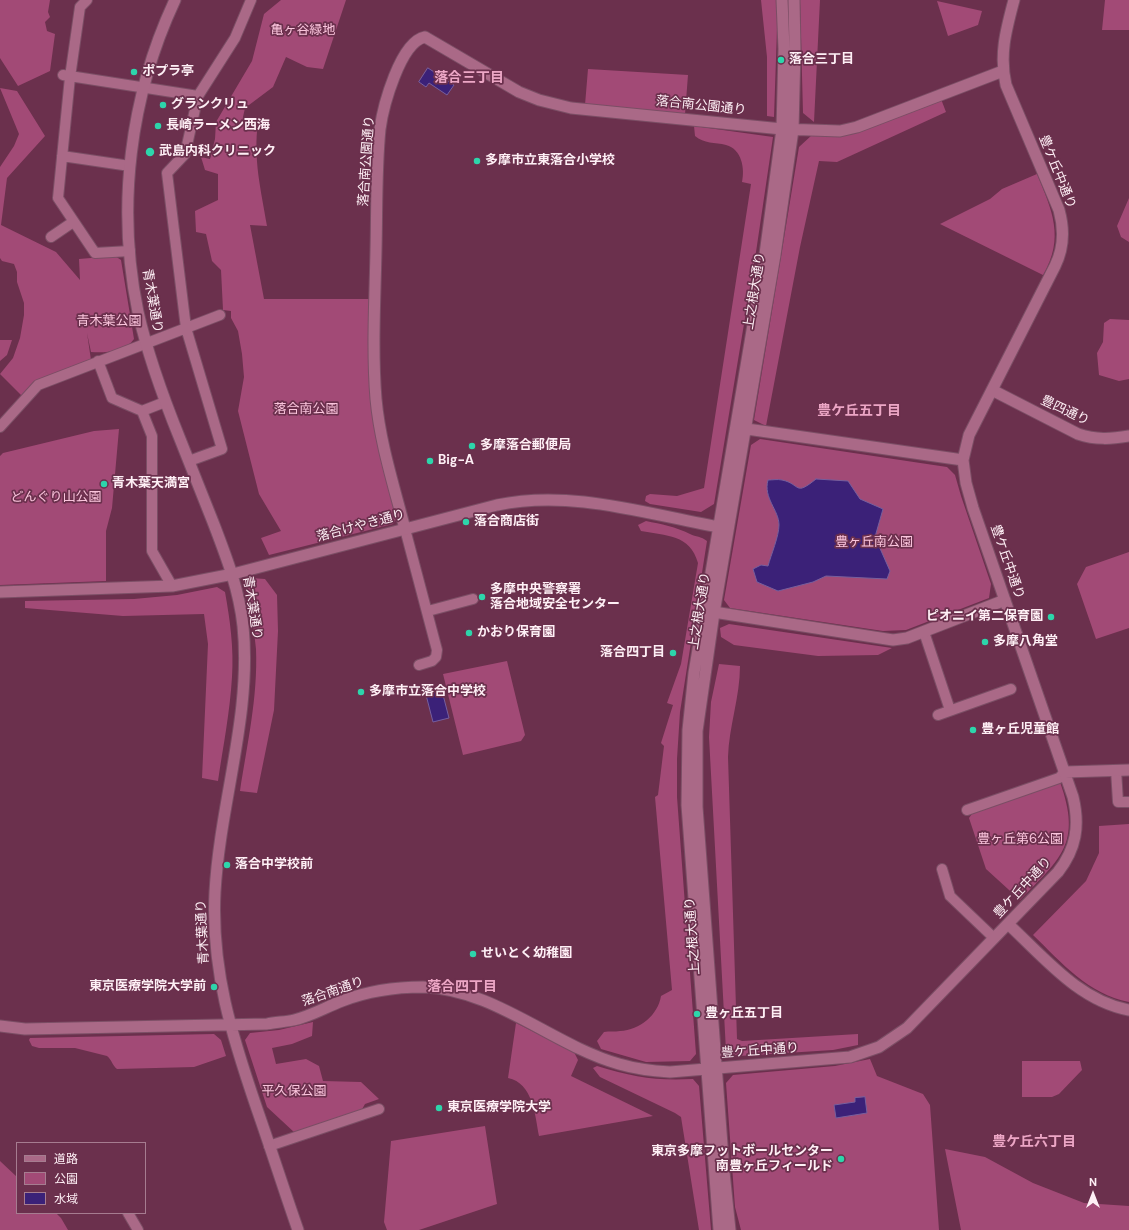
<!DOCTYPE html>
<html>
<head>
<meta charset="utf-8">
<style>
  body { margin:0 }
  #map { position:relative; width:1129px; height:1230px; overflow:hidden; background:#6b304d; font-family:"DM Sans","Noto Sans JP",sans-serif }
  canvas { display:block }
  .legend { position:absolute; left:16px; top:1142px; width:130px; height:72px; box-sizing:border-box; background:#6b304d; border:1px solid #a67c90; margin:0; padding:5px 7px; list-style:none; font-size:12px; color:#feeff5 }
  .legend li { display:flex; align-items:center; gap:8px; height:20px }
  .legend b { width:20px; border:1px solid #a67c90 }
  .north { position:absolute; left:1073px; top:1174px; width:40px; height:40px; -webkit-text-stroke:3px #6b304d; paint-order:stroke; rotate:0deg; font-size:11px; font-weight:700; line-height:16px; text-align:center; color:#feeff5 }
  .north::after { content:''; display:block; margin:auto; width:14px; height:18px; background:#feeff5; clip-path:polygon(50% 0,100% 100%,50% 72%,0 100%) }
</style>
</head>
<body>
<div id="map">
<canvas width="1129" height="1230"></canvas>
<ul class="legend">
<li><b style="height:5px;background:#aa6987"></b>道路</li>
<li><b style="height:11px;background:#a24a76"></b>公園</li>
<li><b style="height:11px;background:#3b2178"></b>水域</li>
</ul>
<div class="north">N</div>
</div>
<script>
const c = document.querySelector('canvas').getContext('2d');
c.lineJoin = 'round';
function fillPath(path, color) { c.fillStyle = color; c.fill(path, 'evenodd'); }
function trace(path, color, width, dash) { c.strokeStyle = color; c.lineWidth = width; c.lineCap = dash ? 'butt' : 'round'; c.setLineDash(dash || []); c.stroke(path); }
function write(font, color, halo, rows, align = 'center') {
  c.font = font + ' "DM Sans","Noto Sans JP",sans-serif'; c.lineWidth = 3.5; c.setLineDash([]); c.textBaseline = 'middle'; c.strokeStyle = halo; c.fillStyle = color; for (const [text, x, y, turn = 0] of rows) {
    c.save(); c.translate(x, y); c.rotate((+turn || 0) * Math.PI / 180); c.textAlign = isNaN(turn) ? turn : align; if (halo) c.strokeText(text, 0, 0); c.fillText(text, 0, 0); c.restore();
  }
}
fillPath(new Path2D(`
  M 0,0 L 50,0 L 48,12 L 50,17 L 45,22 L 47,31 L 55,34 L 50,71 L 18,86 L 0,58 Z
  M 281,0 L 346,0 L 323,69 L 307,67 L 286,57 L 273,87 L 245,108 L 243,117 L 258,122 C 253,160 261,189 267,226 L 250,225 L 264,299 L 371,299 L 370,362 L 397,518 L 393,524 L 269,555 L 261,538 L 281,531 L 259,494 L 238,411 L 244,377 L 242,354 L 238,331 L 231,318 L 231,311 L 223,310 L 221,270 L 212,261 L 206,234 L 196,232 L 195,211 L 218,200 L 218,174 L 205,170 L 201,157 L 210,159 L 215,139 L 216,122 L 252,61 L 264,14 Z
  M 761,0 L 778,0 L 774,117 L 767,116 L 767,57 Z
  M 800,0 L 820,0 L 814,122 L 803,113 Z
  M 1105,0 L 1129,0 L 1129,30 L 1102,30 Z
  M 937,1 L 982,11 L 978,25 L 948,36 Z
  M 588,69 L 688,75 L 685,114 L 585,105 Z
  M 0,88 L 17,91 L 45,136 L 7,178 L 1,225 L 56,252 L 80,280 L 79,259 L 115,256 L 121,260 L 134,339 C 125,352 105,353 91,352 L 87,333 L 91,360 L 22,396 L 0,374 L 13,358 L 20,338 L 24,315 L 24,303 L 17,282 L 17,272 L 14,264 L 2,261 L 0,258 L 0,167 L 14,146 L 19,134 Z
  M 941,99 L 946,112 L 837,162 L 819,161 L 800,247 L 766,426 L 754,420 L 799,147 L 812,135 Z
  M 694,126 L 773,137 L 756,252 L 714,504 L 701,512 L 650,504 L 645,501 L 646,496 L 650,494 L 677,496 L 704,488 L 751,184 L 742,182 C 745,169 742,149 726,145 C 715,142 704,144 695,136 Z
  M 1037,174 C 1052,210 1065,238 1043,275 L 940,224 L 990,199 L 1002,189 Z
  M 1129,198 L 1129,242 L 1121,237 L 1117,226 Z
  M 1110,319 L 1129,320 L 1129,379 L 1119,381 L 1099,375 L 1097,353 L 1103,342 L 1104,323 Z
  M 0,340 L 12,340 L 7,355 L 0,361 Z
  M 119,429 L 112,508 L 106,531 L 106,581 L 0,585 L 0,456 L 3,453 L 94,431 Z
  M 760,439 L 947,467 L 955,475 L 961,496 L 991,584 L 989,598 L 906,630 L 883,631 L 730,608 L 724,600 L 751,445 Z
  M 646,521 C 661,524 676,527 690,534 C 696,537 701,536 707,541 L 680,712 L 677,759 L 677,797 L 696,1054 L 690,1061 L 646,1062 L 601,1049 L 597,1041 L 604,1032 C 609,1031 615,1032 620,1031 C 640,1030 658,1015 661,996 L 672,990 L 655,797 L 658,795 L 664,746 L 661,743 L 673,705 L 667,703 L 681,664 L 698,563 C 690,534 666,536 641,531 L 638,525 Z
  M 1129,552 L 1129,628 L 1096,639 L 1077,584 L 1086,567 Z
  M 251,578 L 265,579 L 277,595 L 278,631 L 274,710 L 257,793 L 240,791 C 247,745 258,697 256,649 C 254,628 250,607 246,586 Z
  M 217,587 L 225,592 C 230,620 234,648 232,677 C 230,712 223,747 218,781 L 202,778 L 208,644 L 204,614 L 123,616 L 25,608 L 25,601 L 134,599 L 177,595 Z
  M 729,624 L 892,648 L 878,655 L 818,656 L 734,645 L 721,637 L 720,628 Z
  M 507,661 L 525,735 L 521,741 L 463,755 L 443,674 Z
  M 719,664 L 740,666 C 740,697 729,726 728,757 L 737,1039 L 742,1041 L 858,1034 L 858,1045 L 833,1050 L 739,1056 L 726,1051 L 709,737 L 711,702 Z
  M 1060,782 C 1082,844 1061,858 1020,900 L 986,869 L 969,818 L 972,814 Z
  M 1129,824 L 1129,1002 C 1088,994 1062,963 1033,935 L 1086,881 L 1099,853 L 1099,826 Z
  M 313,1022 L 312,1036 L 292,1044 L 272,1048 L 276,1064 L 306,1059 L 319,1066 L 323,1081 L 361,1082 L 379,1099 L 365,1104 L 361,1111 L 295,1133 L 267,1107 L 245,1040 L 250,1033 L 279,1030 Z
  M 516,1023 L 574,1052 L 578,1060 L 571,1076 L 653,1116 L 539,1136 C 535,1115 533,1083 508,1078 Z
  M 214,1034 L 221,1040 L 226,1056 L 194,1067 L 117,1069 C 112,1065 112,1060 107,1056 L 75,1048 L 39,1048 L 32,1046 L 29,1040 L 30,1038 Z
  M 870,1059 L 877,1076 L 923,1094 L 930,1105 L 939,1230 L 741,1230 L 735,1207 L 726,1083 L 733,1075 L 835,1066 Z
  M 1022,1061 L 1080,1061 L 1082,1070 L 1059,1094 L 1052,1097 L 1022,1097 Z
  M 597,1066 C 633,1077 656,1081 693,1079 L 699,1086 L 711,1230 L 699,1230 L 681,1117 L 675,1113 L 600,1077 L 593,1068 Z
  M 485,1126 L 497,1204 L 419,1230 L 387,1230 L 384,1222 L 391,1141 Z
  M 945,1149 L 985,1157 L 1033,1183 L 1084,1203 L 1129,1206 L 1129,1230 L 961,1230 Z
  M 0,1161 L 17,1177 L 17,1213 L 56,1213 L 61,1218 L 68,1230 L 0,1230 Z`), '#a24a76');
const water = new Path2D(`
  M 428,68 L 454,85 L 447,95 L 429,83 L 426,87 L 419,82 Z
  M 816,479 L 848,481 L 860,499 L 883,509 L 875,537 L 890,571 L 887,579 L 826,576 L 813,582 L 778,591 L 757,582 L 753,569 L 761,565 L 768,566 C 771,555 779,536 779,525 C 779,510 763,498 768,480 C 773,480 777,479 782,480 C 801,484 794,497 816,479 Z
  M 441,687 L 449,718 L 433,722 L 425,691 Z
  M 865,1097 L 867,1113 L 836,1118 L 834,1105 L 855,1102 L 855,1098 Z`);
fillPath(water, '#3b2178');
trace(water, '#765f9e', 1);
const minor = new Path2D(`
  M 87,0 L 80,7 L 70,77 L 58,198 L 95,253 L 130,251
  M 63,75 L 198,96
  M 62,156 L 130,166
  M 51,237 L 73,222
  M 98,361 L 112,398 L 142,411 L 152,436 L 152,551 L 172,586
  M 142,411 L 165,402
  M 0,427 L 38,385 L 220,315
  M 189,461 L 222,449 L 186,328 L 167,173 L 185,154 L 198,96 L 235,38 L 251,0
  M 405,529 L 437,650 L 436,657 L 432,661 L 419,665
  M 428,611 L 473,599
  M 924,632 L 950,710
  M 938,715 L 1011,689
  M 1116,770 L 1118,802 L 1129,802
  M 967,810 L 1059,778 L 1065,772
  M 942,869 L 950,896 L 994,938
  M 269,1146 L 379,1109
  M 128,1213 L 138,1230`);
const tertiary = new Path2D(`
  M 175,0 C 130,96 116,207 138,312 C 148,356 163,397 180,439 C 191,466 202,494 213,522 C 226,556 239,589 243,626 C 252,715 220,802 215,892 C 211,970 232,1036 257,1109 C 271,1149 284,1190 298,1230
  M 992,390 L 1078,434 C 1096,440 1111,439 1129,436
  M 740,428 L 963,460
  M 405,529 C 394,486 380,443 376,399 C 372,350 375,300 376,250 C 377,210 376,169 380,129 C 383,107 400,42 425,37 L 519,92 L 539,100 L 571,108 L 782,129 L 840,131 L 857,127 L 1003,71
  M 0,592 L 172,586 L 233,574 L 497,505 C 573,489 649,515 724,528
  M 707,611 L 893,640 L 907,638 L 1005,600
  M 1065,772 L 1129,770
  M 1008,924 C 1044,957 1079,1001 1129,1010
  M 0,1026 L 25,1029 L 267,1024 C 276,1022 285,1022 294,1020 C 311,1016 326,1007 342,1001 C 368,991 395,987 423,987 C 495,989 552,1045 619,1064 C 636,1069 653,1071 670,1072 L 850,1057 L 879,1047 L 907,1028 L 1058,872 C 1076,849 1080,826 1073,797 L 973,508 L 966,483 L 963,460 L 969,435 L 1055,266 C 1064,248 1064,228 1059,210 L 1006,85 C 999,55 1006,30 1014,0
  M 719,1230 L 687,805 L 688,730 L 694,673 L 765,254 L 782,129 L 784,49 L 782,0
  M 730,1230 L 724,1172 L 697,807 L 697,731 L 714,613 L 775,255 L 793,130 L 795,49 L 794,0`);
trace(minor, '#7b4e65', 12);
trace(tertiary, '#7b4e65', 13);
trace(minor, '#aa6987', 10);
trace(tertiary, '#aa6987', 11);
for (const [x, y, r, color] of [
  [781,60,4,"#2dd5ab"],
  [134,72,4,"#2dd5ab"],
  [163,105,4,"#2dd5ab"],
  [158,126,4,"#2dd5ab"],
  [150,152,5,"#2dd5ab"],
  [477,161,4,"#2dd5ab"],
  [472,446,4,"#2dd5ab"],
  [430,461,4,"#2dd5ab"],
  [104,484,4,"#2dd5ab"],
  [466,522,4,"#2dd5ab"],
  [482,597,4,"#2dd5ab"],
  [1051,617,4,"#2dd5ab"],
  [469,633,4,"#2dd5ab"],
  [985,642,4,"#2dd5ab"],
  [673,653,4,"#2dd5ab"],
  [361,692,4,"#2dd5ab"],
  [973,730,4,"#2dd5ab"],
  [227,865,4,"#2dd5ab"],
  [473,954,4,"#2dd5ab"],
  [214,987,4,"#2dd5ab"],
  [697,1014,4,"#2dd5ab"],
  [439,1108,4,"#2dd5ab"],
  [841,1159,4,"#2dd5ab"]
]) { const dot = new Path2D(); dot.arc(x, y, r, 0, 2 * Math.PI); c.fillStyle = color; c.fill(dot); trace(dot, '#6b304d', 1.5); }
write('13px', '#fbc5dd', '#6b304d', [
  ["亀ヶ谷緑地",303,31],
  ["青木葉公園",109,322],
  ["落合南公園",306,410],
  ["どんぐり山公園",56,498],
  ["豊ヶ丘南公園",874,543],
  ["豊ヶ丘第6公園",1020,840],
  ["平久保公園",294,1092]
]);
write('bold 13px', '#feeff5', '#6b304d', [
  ["落合三丁目",789,60],
  ["ポプラ亭",142,72],
  ["グランクリュ",171,105],
  ["長崎ラーメン西海",166,126],
  ["武島内科クリニック",159,152],
  ["多摩市立東落合小学校",485,161],
  ["多摩落合郵便局",480,446],
  ["Big-A",438,461],
  ["青木葉天満宮",112,484],
  ["落合商店街",474,522],
  ["多摩中央警察署",490,590],
  ["落合地域安全センター",490,605],
  ["ピオニイ第二保育園",1043,617,"right"],
  ["かおり保育園",477,633],
  ["多摩八角堂",993,642],
  ["落合四丁目",665,653,"right"],
  ["多摩市立落合中学校",369,692],
  ["豊ヶ丘児童館",981,730],
  ["落合中学校前",235,865],
  ["せいとく幼稚園",481,954],
  ["東京医療学院大学前",206,987,"right"],
  ["豊ヶ丘五丁目",705,1014],
  ["東京医療学院大学",447,1108],
  ["東京多摩フットボールセンター",833,1152,"right"],
  ["南豊ヶ丘フィールド",833,1167,"right"]
], 'left');
write('13px', '#feeff5', '#6b304d', [
  ["落合南公園通り",701,106,6],
  ["落合南公園通り",367,161,-86],
  ["豊ケ丘中通り",1057,172,68],
  ["上之根大通り",755,291,-81],
  ["青木葉通り",152,301,80],
  ["豊四通り",1065,411,25],
  ["落合けやき通り",361,526,-15],
  ["豊ケ丘中通り",1007,562,71],
  ["青木葉通り",252,608,81],
  ["上之根大通り",700,611,-81],
  ["豊ケ丘中通り",1023,888,-47],
  ["青木葉通り",203,932,-93],
  ["上之根大通り",693,936,-94],
  ["落合南通り",333,992,-19],
  ["豊ケ丘中通り",760,1051,-4]
]);
write('bold 14px', '#eca6c5', '#6b304d', [
  ["落合三丁目",469,78],
  ["豊ケ丘五丁目",859,411],
  ["落合四丁目",462,987],
  ["豊ケ丘六丁目",1034,1142]
]);
</script>
</body>
</html>
